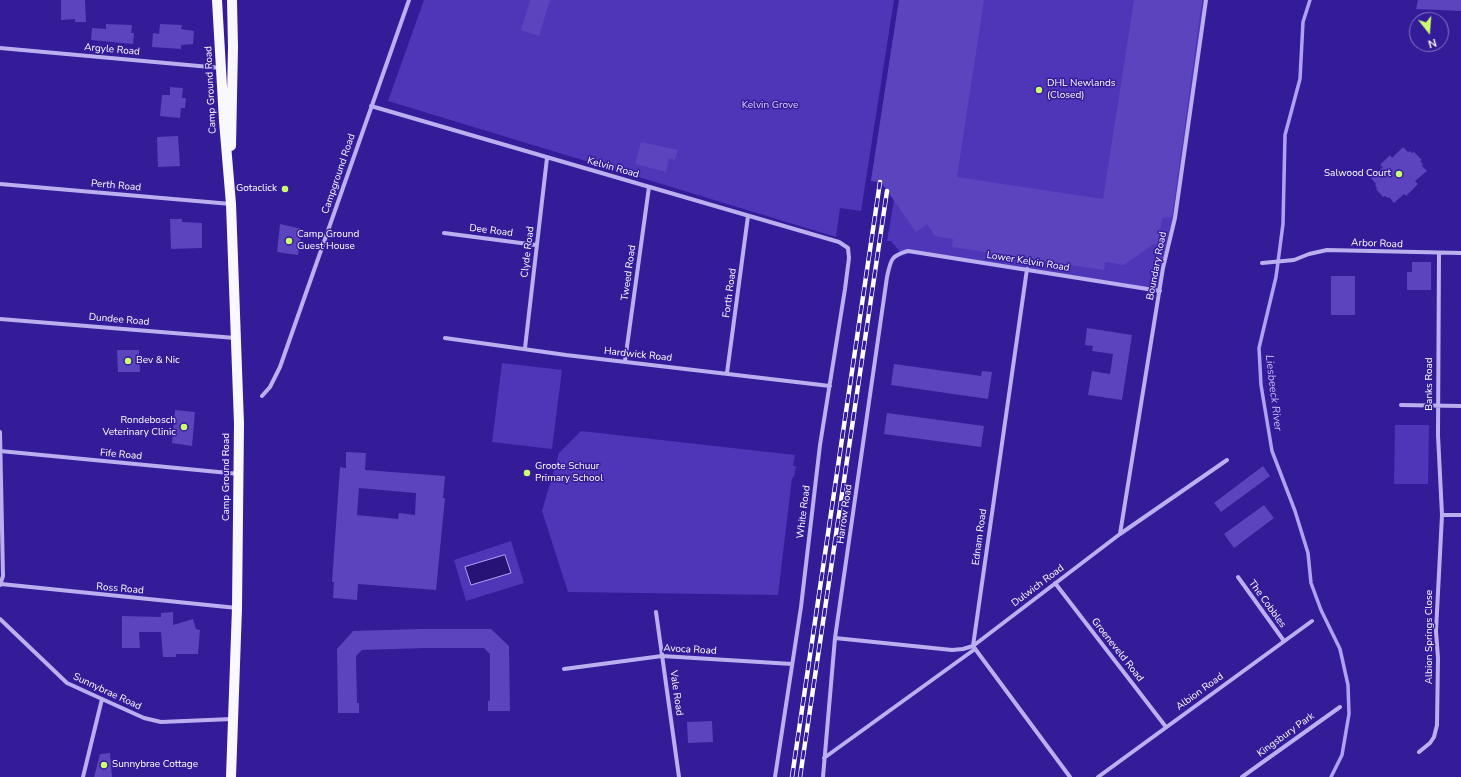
<!DOCTYPE html>
<html>
<head>
<meta charset="utf-8">
<style>
  body { margin:0 }
  #map { position:relative; width:1461px; height:777px; overflow:hidden; background:#341b98; font-family:"Nunito Sans",sans-serif }
  canvas { display:block }
  .north { position:absolute; left:1409px; top:12px; width:40px; height:40px; box-sizing:border-box; background:#341b98; border:1px solid #8576c1; border-radius:50%; rotate:163deg; font-size:11px; font-weight:700; line-height:16px; text-align:center; color:#fff }
  .north::after { content:''; display:block; margin:auto; width:14px; height:18px; background:#ccff6e; clip-path:polygon(50% 0,100% 100%,50% 72%,0 100%) }
</style>
</head>
<body>
<div id="map">
<canvas width="1461" height="777"></canvas>
<div class="north">N</div>
</div>
<script>
const c = document.querySelector('canvas').getContext('2d');
c.lineJoin = 'round';
function fillPath(path, color) { c.fillStyle = color; c.fill(path, 'evenodd'); }
function trace(path, color, width, dash) { c.strokeStyle = color; c.lineWidth = width; c.lineCap = dash ? 'butt' : 'round'; c.setLineDash(dash || []); c.stroke(path); }
function write(font, color, halo, rows, align = 'center') {
  c.font = font + ' "Nunito Sans",sans-serif'; c.lineWidth = 3; c.setLineDash([]); c.textBaseline = 'middle'; c.strokeStyle = halo; c.fillStyle = color; for (const [text, x, y, turn = 0] of rows) {
    c.save(); c.translate(x, y); c.rotate((+turn || 0) * Math.PI / 180); c.textAlign = isNaN(turn) ? turn : align; if (halo) c.strokeText(text, 0, 0); c.fillText(text, 0, 0); c.restore();
  }
}
fillPath(new Path2D(`
  M 424,0 L 894,0 L 861,211 L 840,208 L 836,237 L 388,101 Z
  M 899,0 L 1206,0 L 1175,218 L 1160,291 L 908,251 L 901,253 L 891,241 L 887,241 L 894,200 L 881,182 L 871,181 Z
  M 502,363 L 562,370 L 552,449 L 492,442 Z
  M 1395,425 L 1429,425 L 1428,484 L 1394,484 Z
  M 581,431 L 795,455 L 793,466 L 796,466 L 794,477 L 792,478 L 778,595 L 568,592 L 542,511 L 559,453 Z
  M 511,541 L 524,583 L 466,601 L 454,560 Z`), '#4f36b8');
const water = new Path2D(`
  M 505,555 L 511,573 L 471,585 L 465,567 Z`);
fillPath(water, '#271275');
trace(water, '#b0a2f2', 1);
trace(new Path2D(`
  M 1310,0 L 1303,22 L 1300,79 L 1285,135 L 1283,224 L 1276,277 L 1259,348 L 1261,385 L 1272,451 L 1295,511 L 1308,553 L 1311,583 L 1321,610 L 1340,649 L 1348,685 L 1349,714 L 1342,755 L 1331,777`), '#b0a2f2', 3.5);
fillPath(new Path2D(`
  M 61,0 L 85,0 L 86,22 L 75,22 L 75,19 L 61,20 Z
  M 530,0 L 550,0 L 539,36 L 521,30 Z
  M 899,0 L 984,0 L 957,177 L 1103,199 L 1134,0 L 1202,0 L 1172,217 L 1162,218 L 1158,244 L 1154,244 L 1124,265 L 1105,262 L 1104,270 L 952,247 L 953,239 L 935,236 L 927,224 L 916,232 L 881,182 L 871,181 Z
  M 1418,0 L 1461,0 L 1461,11 L 1416,9 Z
  M 106,24 L 132,25 L 131,33 L 134,33 L 133,44 L 91,40 L 92,28 L 106,29 Z
  M 160,24 L 182,25 L 181,29 L 194,31 L 193,44 L 181,45 L 181,49 L 152,47 L 153,33 L 159,34 Z
  M 170,87 L 183,88 L 182,98 L 186,98 L 185,108 L 181,108 L 180,118 L 160,116 L 162,95 L 170,95 Z
  M 178,136 L 180,166 L 158,167 L 157,137 Z
  M 641,142 L 678,150 L 675,160 L 669,158 L 666,172 L 635,164 Z
  M 1403,147 L 1408,152 L 1410,151 L 1412,153 L 1414,152 L 1422,160 L 1420,161 L 1423,164 L 1422,166 L 1427,171 L 1415,181 L 1418,184 L 1406,196 L 1404,194 L 1394,203 L 1389,197 L 1388,198 L 1385,196 L 1383,197 L 1376,189 L 1377,188 L 1375,185 L 1376,184 L 1371,178 L 1383,167 L 1380,165 L 1390,155 L 1392,158 Z
  M 170,219 L 182,219 L 182,222 L 202,223 L 202,248 L 171,249 Z
  M 280,224 L 302,229 L 298,255 L 277,252 Z
  M 1412,262 L 1431,262 L 1431,290 L 1407,290 L 1407,272 L 1412,272 Z
  M 1331,276 L 1355,276 L 1355,315 L 1331,315 Z
  M 1087,328 L 1132,335 L 1122,400 L 1088,395 L 1092,371 L 1110,374 L 1113,354 L 1092,351 L 1093,346 L 1085,345 Z
  M 117,350 L 139,350 L 140,372 L 118,372 Z
  M 894,364 L 981,376 L 982,371 L 992,372 L 988,399 L 891,385 Z
  M 175,410 L 195,412 L 192,446 L 172,443 Z
  M 887,413 L 984,426 L 981,447 L 884,434 Z
  M 346,452 L 366,453 L 365,470 L 445,476 L 443,498 L 445,498 L 436,590 L 358,584 L 357,600 L 333,598 L 334,582 L 332,582 L 340,467 L 346,468 ZM 359,488 L 416,493 L 415,515 L 399,513 L 398,519 L 357,515 Z
  M 1263,466 L 1270,476 L 1221,512 L 1214,503 Z
  M 1264,505 L 1274,518 L 1234,548 L 1224,534 Z
  M 173,612 L 173,625 L 193,619 L 196,629 L 200,630 L 198,654 L 176,654 L 176,657 L 163,657 L 161,632 L 139,632 L 140,648 L 122,648 L 122,616 L 161,617 L 161,613 Z
  M 419,629 L 491,629 L 509,646 L 510,711 L 488,711 L 488,701 L 490,701 L 490,654 L 484,648 L 426,648 L 362,650 L 356,656 L 357,703 L 359,703 L 359,713 L 338,713 L 337,649 L 353,631 Z
  M 712,721 L 713,742 L 688,743 L 687,722 Z
  M 110,753 L 112,777 L 94,777 L 100,754 Z`), '#5b44be');
trace(new Path2D(`
  M 0,48 L 221,68
  M 371,106 L 839,242 L 848,248 L 849,258 L 845,289 L 820,445 L 801,607 L 775,777
  M 0,184 L 231,204
  M 444,233 L 536,245
  M 1262,263 L 1294,260 L 1309,254 L 1327,250 L 1461,253
  M 1027,269 L 973,646 L 1070,777
  M 0,319 L 235,338
  M 445,338 L 566,355 L 830,386
  M 525,348 L 547,158
  M 625,361 L 649,187
  M 727,373 L 748,216
  M 262,396 L 270,387 L 280,367 L 409,0
  M 1401,405 L 1461,406
  M 0,432 L 3,576 L 0,585
  M 0,451 L 239,474
  M 1442,515 L 1461,515
  M 1120,534 L 1163,268 L 1175,218 L 1206,0
  M 1238,577 L 1284,641
  M 1055,583 L 1166,727
  M 1,584 L 237,608
  M 656,612 L 679,777
  M 0,619 L 67,683 L 102,699 L 144,718 L 161,722 L 232,719
  M 835,638 L 952,650 L 963,649 L 973,646 L 1120,534 L 1227,460
  M 564,669 L 662,656 L 792,664
  M 1419,752 L 1430,743 L 1434,737 L 1437,725 L 1438,658 L 1436,631 L 1442,515 L 1438,435 L 1439,253
  M 824,758 L 975,649
  M 83,777 L 102,699
  M 823,777 L 835,638 L 887,277 C 891,260 890,256 908,251 L 1160,291
  M 1098,777 L 1312,621
  M 1242,777 L 1340,707`), '#bcaff0', 4);
trace(new Path2D(`
  M 217,0 L 224,121 L 231,204 L 239,424 L 237,608 L 231,777
  M 231,146 L 233,47 L 232,0`), '#faf8ff', 10);
const rail = new Path2D(`
  M 792,777 L 880,182
  M 800,777 L 887,191`);
trace(rail, '#fff', 4.5);
trace(rail, '#341b98', 3, [9]);
for (const [x, y, r, color] of [
  [1039,90,4,"#ccff6e"],
  [1399,174,4,"#ccff6e"],
  [285,189,4,"#ccff6e"],
  [289,241,4,"#ccff6e"],
  [128,361,4,"#ccff6e"],
  [184,427,4,"#ccff6e"],
  [527,473,4,"#ccff6e"],
  [104,765,4,"#ccff6e"]
]) { const dot = new Path2D(); dot.arc(x, y, r, 0, 2 * Math.PI); c.fillStyle = color; c.fill(dot); trace(dot, '#341b98', 1.5); }
write('10px', '#fff', '#341b98', [
  ["Argyle Road",112,50,5],
  ["Camp Ground Road",211,90,-93],
  ["Kelvin Road",613,168,16],
  ["Campground Road",339,174,-71],
  ["Perth Road",116,186,5],
  ["Dee Road",491,231,7],
  ["Arbor Road",1377,244,2],
  ["Clyde Road",528,252,-83],
  ["Lower Kelvin Road",1028,262,9],
  ["Boundary Road",1157,266,-79],
  ["Tweed Road",629,273,-82],
  ["Forth Road",730,293,-82],
  ["Dundee Road",119,320,5],
  ["Hardwick Road",638,355,6],
  ["Banks Road",1430,384,-90],
  ["Fife Road",121,455,5],
  ["Camp Ground Road",227,477,-90],
  ["White Road",804,512,-83],
  ["Harrow Road",845,514,-82],
  ["Ednam Road",980,537,-82],
  ["Dulwich Road",1038,586,-37],
  ["Ross Road",120,589,5],
  ["The Cobbles",1267,604,54],
  ["Albion Springs Close",1430,637,-90],
  ["Avoca Road",690,650,3],
  ["Groeneveld Road",1117,650,52],
  ["Sunnybrae Road",107,692,25],
  ["Albion Road",1200,692,-36],
  ["Vale Road",676,693,82],
  ["Kingsbury Park",1286,735,-36]
]);
write('10px', '#fff', '#341b98', [
  ["DHL Newlands",1047,84],
  ["(Closed)",1047,96],
  ["Salwood Court",1391,174,"right"],
  ["Gotaclick",277,189,"right"],
  ["Camp Ground",297,235],
  ["Guest House",297,247],
  ["Bev & Nic",136,361],
  ["Rondebosch",176,421,"right"],
  ["Veterinary Clinic",176,433,"right"],
  ["Groote Schuur",535,467],
  ["Primary School",535,479],
  ["Sunnybrae Cottage",112,765]
], 'left');
write('10px', '#ddd6fb', '#341b98', [
  ["Kelvin Grove",770,106]
]);
write('italic 11px', '#c7bcf7', '#341b98', [
  ["Liesbeeck River",1273,393,83]
]);
</script>
</body>
</html>
